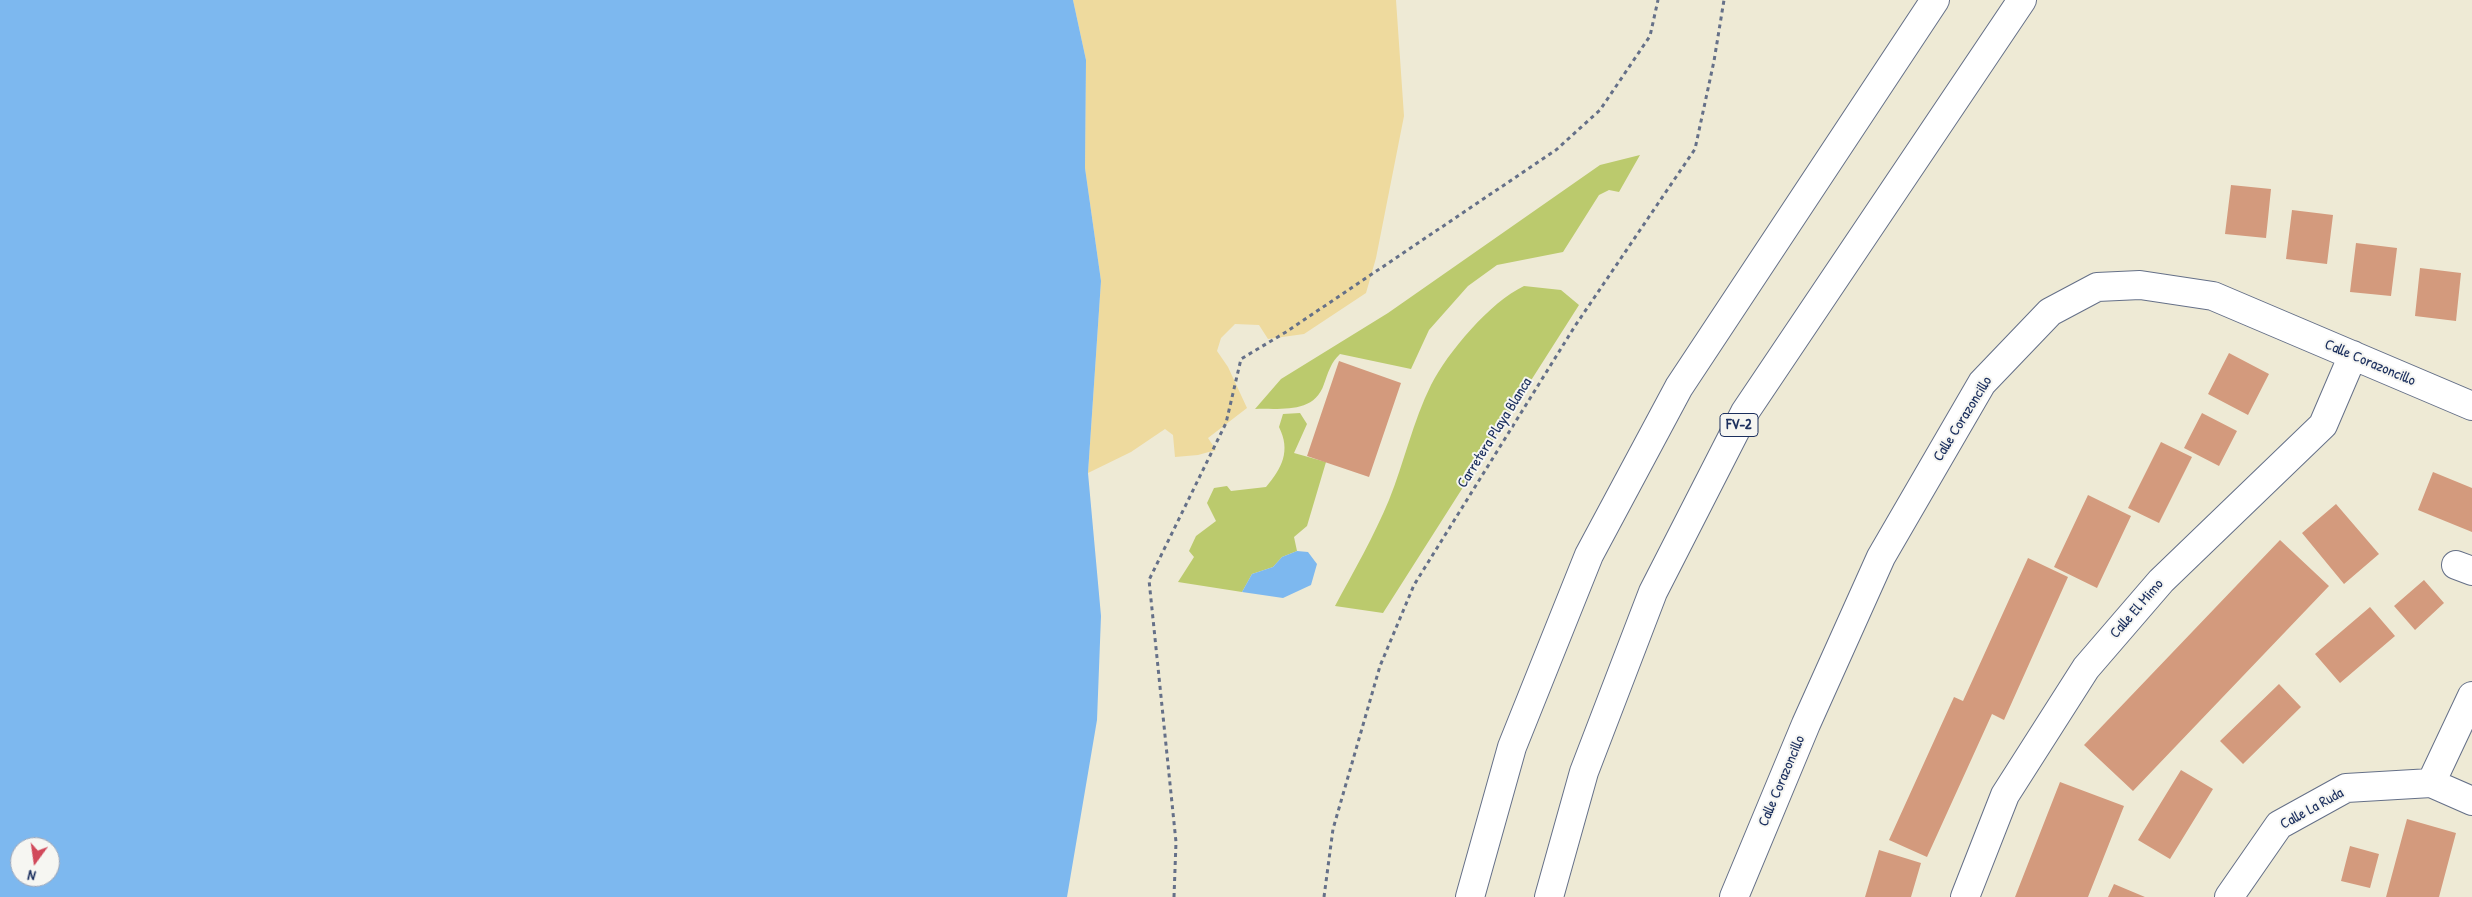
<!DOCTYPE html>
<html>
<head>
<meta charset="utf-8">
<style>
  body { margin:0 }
  #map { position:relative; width:2472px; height:897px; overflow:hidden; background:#eeead5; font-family:"Patrick Hand",sans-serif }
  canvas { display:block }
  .north { position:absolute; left:10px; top:837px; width:50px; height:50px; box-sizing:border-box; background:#f6f6f2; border:1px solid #9ea6b7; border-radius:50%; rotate:194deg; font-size:14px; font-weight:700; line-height:20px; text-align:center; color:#1b2f5e }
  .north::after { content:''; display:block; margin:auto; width:18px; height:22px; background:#d1495b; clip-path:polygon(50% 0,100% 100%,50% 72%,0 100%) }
</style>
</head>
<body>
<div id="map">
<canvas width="2472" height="897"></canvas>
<div class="north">N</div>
</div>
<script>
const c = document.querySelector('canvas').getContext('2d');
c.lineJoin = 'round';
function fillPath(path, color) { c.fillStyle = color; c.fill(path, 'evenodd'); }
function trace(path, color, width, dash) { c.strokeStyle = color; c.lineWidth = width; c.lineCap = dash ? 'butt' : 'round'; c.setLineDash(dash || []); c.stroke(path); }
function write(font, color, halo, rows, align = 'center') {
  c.font = font + ' "Patrick Hand",sans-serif'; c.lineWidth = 4; c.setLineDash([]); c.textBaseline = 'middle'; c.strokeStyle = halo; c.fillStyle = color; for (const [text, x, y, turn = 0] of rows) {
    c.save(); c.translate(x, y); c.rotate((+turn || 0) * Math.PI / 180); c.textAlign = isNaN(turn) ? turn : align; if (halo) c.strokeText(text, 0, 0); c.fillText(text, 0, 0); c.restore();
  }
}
fillPath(new Path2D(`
  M 1640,155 L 1619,192 L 1609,190 L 1599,195 L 1563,252 L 1497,265 L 1468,286 L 1429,330 L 1411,369 L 1340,354 C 1331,362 1328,373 1324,384 C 1314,414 1282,408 1255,409 L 1281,379 L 1388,313 L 1600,165 Z
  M 1524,286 L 1561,290 L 1579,305 L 1383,613 L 1335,606 C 1354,571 1374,536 1389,500 C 1404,463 1413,421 1431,385 C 1448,352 1490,302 1524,286 Z
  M 1300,413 L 1307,424 L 1294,453 L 1326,462 L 1307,526 L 1294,537 L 1297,551 L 1282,557 L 1273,567 L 1252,574 L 1242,592 L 1178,582 L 1194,557 L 1189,551 L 1196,536 L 1216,521 L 1207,503 L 1214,488 L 1227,486 L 1231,491 L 1266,487 C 1282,468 1291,451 1279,427 L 1283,414 Z`), '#bbca6d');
fillPath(new Path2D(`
  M 1073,0 L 1396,0 L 1404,116 L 1376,258 L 1366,293 L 1304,334 L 1268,339 L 1259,325 L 1235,324 L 1221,338 L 1217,351 L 1228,367 L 1247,408 L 1208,438 L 1216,450 L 1198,455 L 1175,457 L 1173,435 L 1165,429 L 1131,452 L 1088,473 L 1101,281 L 1085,168 L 1086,60 Z`), '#eeda9e');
fillPath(new Path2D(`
  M 0,0 L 1073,0 L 1086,60 L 1085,168 L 1101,281 L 1088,473 L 1101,616 L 1097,720 L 1067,897 L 0,897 ZM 20,847 L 50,847 L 50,877 L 20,877 Z
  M 1297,551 L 1308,552 L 1317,564 L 1311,585 L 1283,598 L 1242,592 L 1252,574 L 1273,567 L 1282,557 Z`), '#7db8ef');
fillPath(new Path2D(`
  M 2231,185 L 2271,189 L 2266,238 L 2225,234 Z
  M 2292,210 L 2333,215 L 2327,264 L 2286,259 Z
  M 2356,243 L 2397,248 L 2391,296 L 2350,292 Z
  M 2420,268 L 2461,273 L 2456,321 L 2415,316 Z
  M 2229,353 L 2269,374 L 2248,415 L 2208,394 Z
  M 1339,361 L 1401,383 L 1369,477 L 1307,456 Z
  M 2202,413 L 2237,431 L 2219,466 L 2184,448 Z
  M 2161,442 L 2192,457 L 2159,523 L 2128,508 Z
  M 2433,472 L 2472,488 L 2472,532 L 2418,510 Z
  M 2088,495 L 2131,516 L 2097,588 L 2054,567 Z
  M 2336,504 L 2379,554 L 2344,584 L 2302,533 Z
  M 2280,540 L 2329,586 L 2133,791 L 2084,745 Z
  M 2028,558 L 2068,577 L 2004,720 L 1992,714 L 1927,857 L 1889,840 L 1954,697 L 1963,701 Z
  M 2424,580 L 2444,603 L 2415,630 L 2394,606 Z
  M 2370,607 L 2395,636 L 2340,683 L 2315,654 Z
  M 2279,684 L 2301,707 L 2243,764 L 2220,741 Z
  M 2181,770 L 2213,789 L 2170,859 L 2138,840 Z
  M 2060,782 L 2124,806 L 2088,897 L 2015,897 Z
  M 2407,819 L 2456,833 L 2439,897 L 2386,897 Z
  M 2350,846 L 2379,854 L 2370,888 L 2341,881 Z
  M 1879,850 L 1921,863 L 1911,897 L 1865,897 Z
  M 2114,884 L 2145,897 L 2108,897 Z`), '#d39a7d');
const street = new Path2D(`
  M 2456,565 L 2472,571
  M 2431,783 L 2472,696
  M 1734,897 L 1806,724 L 1881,557 L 1982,383 L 2050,312 L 2097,287 L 2140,285 L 2213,296 L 2472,406
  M 1965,897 L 2005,795 L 2086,668 L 2161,581 L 2323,425 L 2353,355
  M 2229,897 L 2279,825 L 2346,788 L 2431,783 L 2472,801`);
const highway = new Path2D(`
  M 1470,897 L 1512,747 L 1589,555 L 1679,387 L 1935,0
  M 1549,897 L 1584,772 L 1653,592 L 1745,412 L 2022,0`);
trace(street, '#657088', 30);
trace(highway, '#657088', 30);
trace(new Path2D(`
  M 1174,897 L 1176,842 L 1149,580 L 1226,423 L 1241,359 L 1286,332 L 1556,150 L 1600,110 L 1650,36 L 1658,0
  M 1324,897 L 1333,829 L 1380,666 L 1414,585 L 1575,326 L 1695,149 L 1714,61 L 1724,0`), '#657088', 3, [4, 4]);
trace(street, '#fff', 28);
trace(highway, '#fff', 28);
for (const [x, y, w] of [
  [1739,425,38]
]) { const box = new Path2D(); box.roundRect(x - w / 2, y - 11.5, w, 23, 4); c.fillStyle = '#f6f6f2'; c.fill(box); trace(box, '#1b2f5e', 1); }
write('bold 14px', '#1b2f5e', null, [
  ["FV-2",1739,425]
]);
write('15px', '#1b2f5e', '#f6f6f2', [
  ["Calle Corazoncillo",2370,363,23],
  ["Calle Corazoncillo",1963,419,-58],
  ["Carretera Playa Blanca",1495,433,-58],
  ["Calle El Mimo",2137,609,-49],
  ["Calle Corazoncillo",1782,781,-67],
  ["Calle La Ruda",2312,809,-29]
]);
</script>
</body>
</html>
